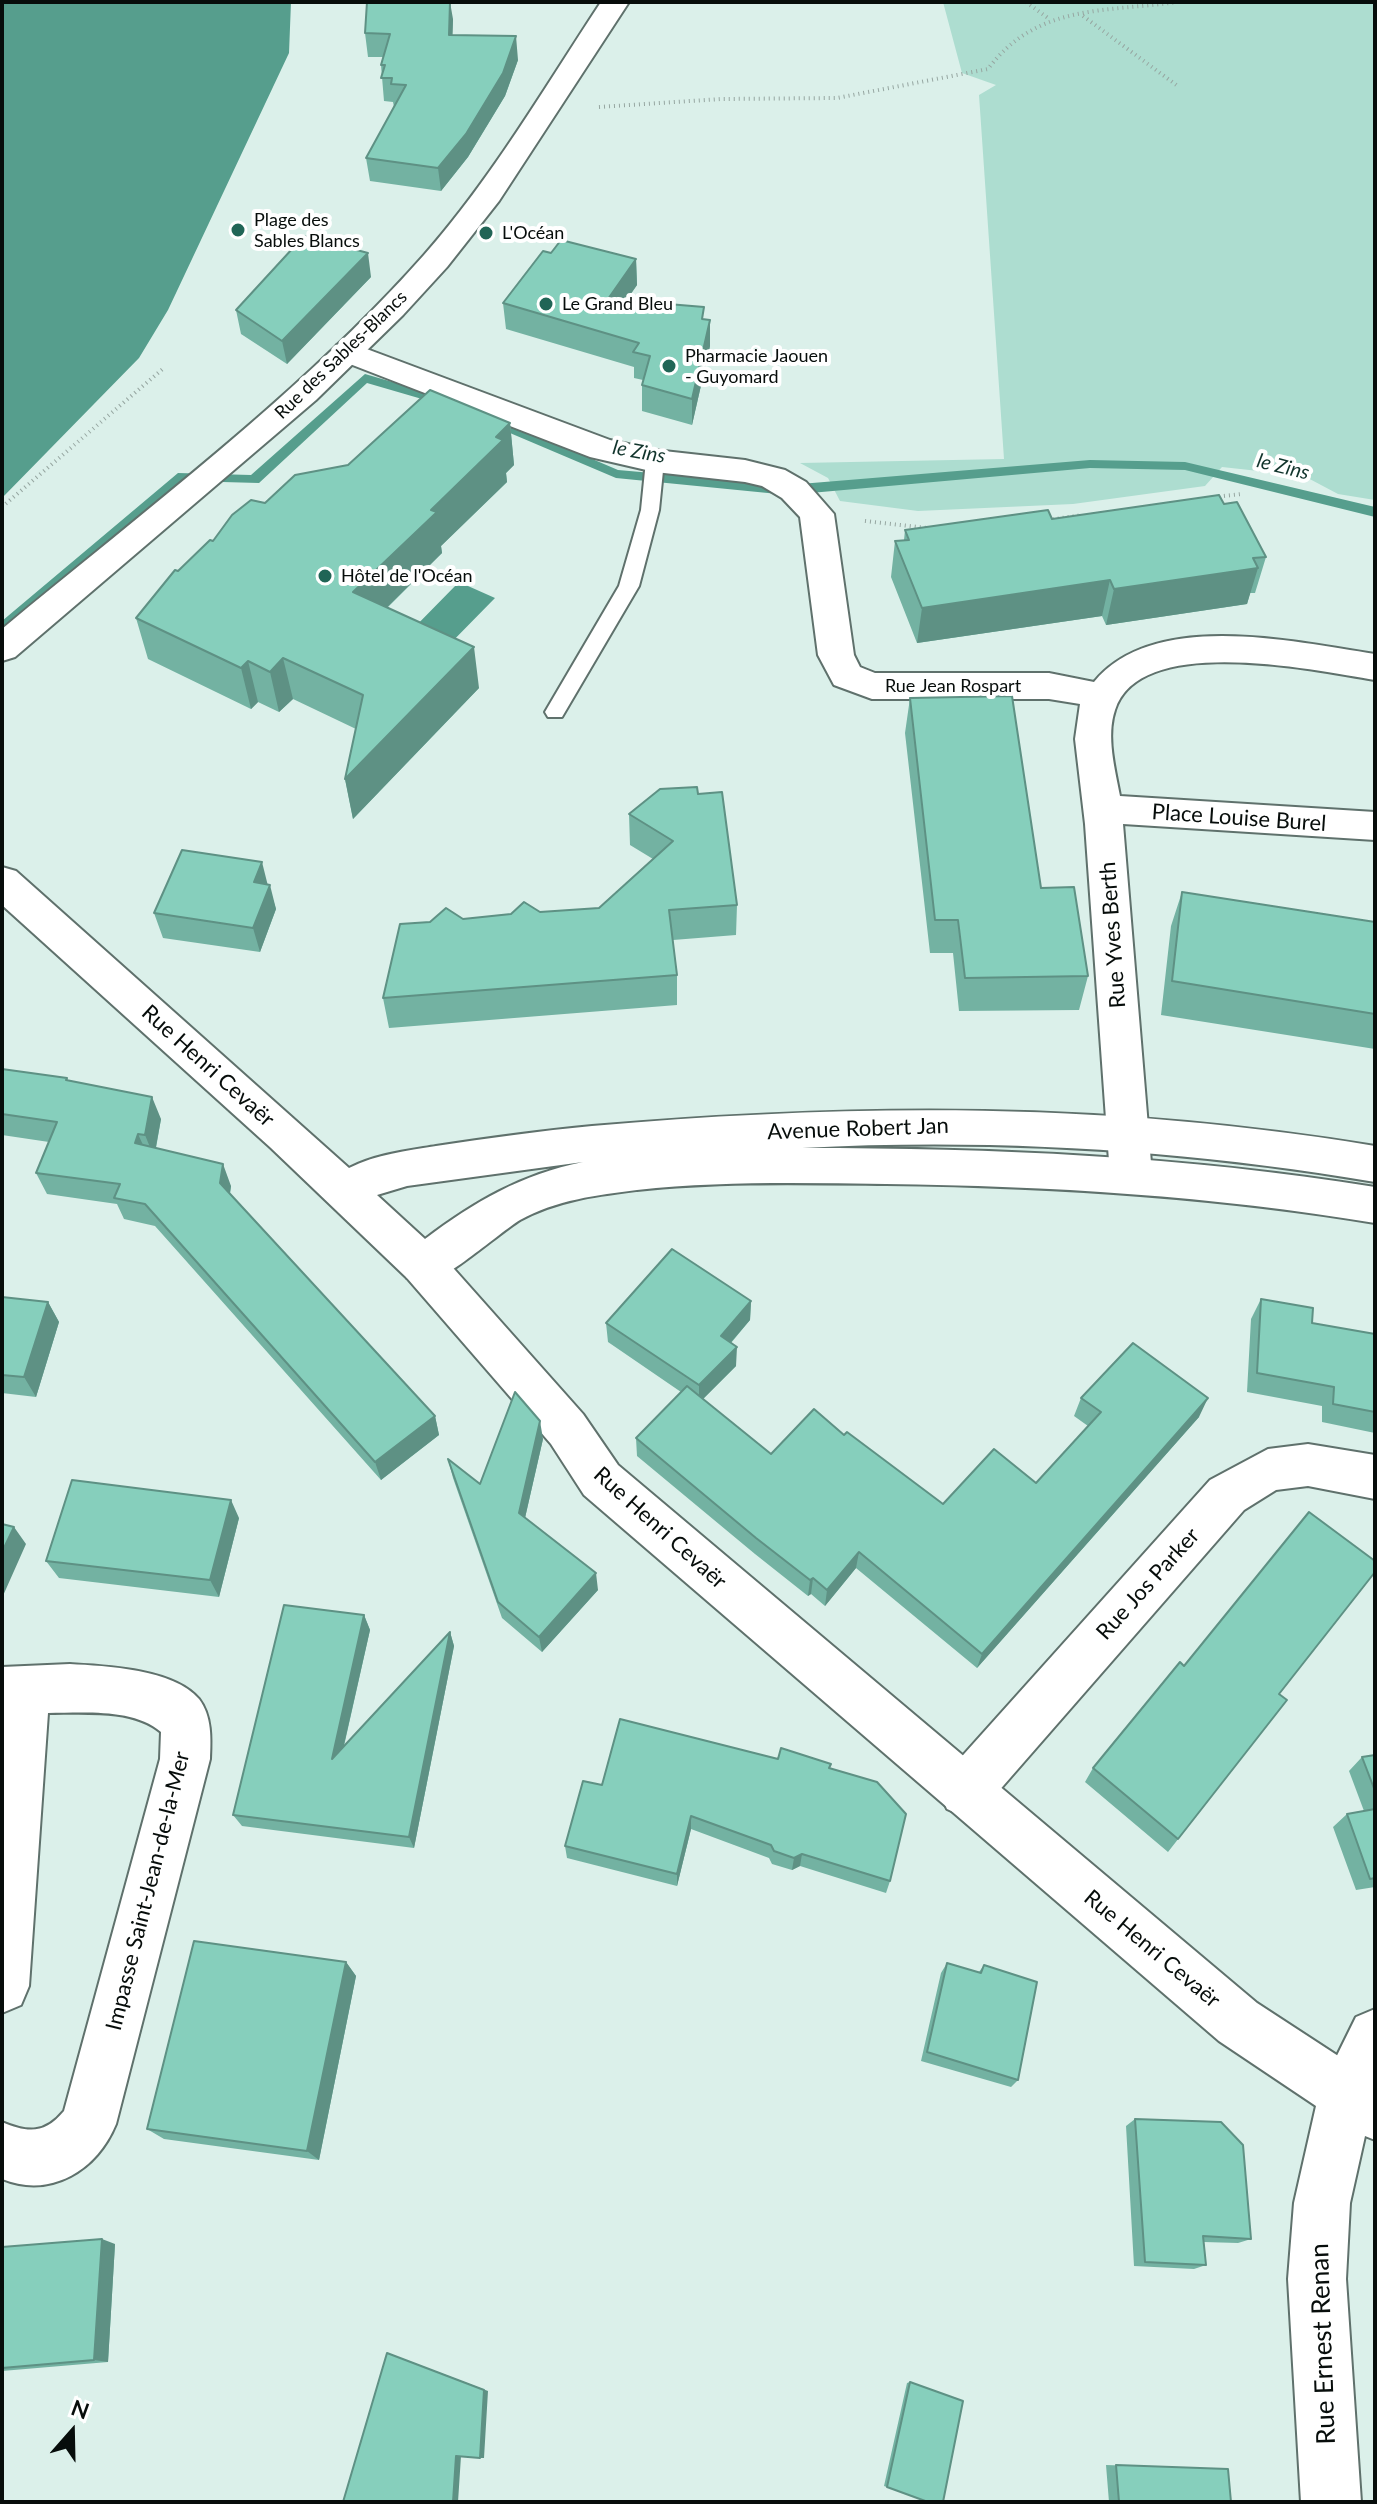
<!DOCTYPE html>
<html>
<head>
<meta charset="utf-8">
<style>
  body { margin:0 }
  #map { position:relative; width:1377px; height:2504px; overflow:hidden; background:#dbf0ea; font-family:Lato,sans-serif }
  canvas { display:block }
  .frame { position:absolute; inset:0; border:4px solid #070d0b; pointer-events:none }
  .north { position:absolute; left:32px; top:2392px; width:80px; height:80px; -webkit-text-stroke:6px #fff; paint-order:stroke; rotate:20deg; font-size:22px; font-weight:700; line-height:32px; text-align:center; color:#070d0b }
  .north::after { content:''; display:block; margin:auto; width:28px; height:36px; background:#070d0b; clip-path:polygon(50% 0,100% 100%,50% 72%,0 100%) }
</style>
</head>
<body>
<div id="map">
<canvas width="1377" height="2504"></canvas>
<div class="frame"></div>
<div class="north">N</div>
</div>
<script>
const c = document.querySelector('canvas').getContext('2d');
c.lineJoin = 'round';
function fillPath(path, color) { c.fillStyle = color; c.fill(path, 'evenodd'); }
function trace(path, color, width, dash) { c.strokeStyle = color; c.lineWidth = width; c.lineCap = dash ? 'butt' : 'round'; c.setLineDash(dash || []); c.stroke(path); }
function write(font, color, halo, rows, align = 'center') {
  c.font = font + ' Lato,sans-serif'; c.lineWidth = 8; c.setLineDash([]); c.textBaseline = 'middle'; c.strokeStyle = halo; c.fillStyle = color; for (const [text, x, y, turn = 0] of rows) {
    c.save(); c.translate(x, y); c.rotate((+turn || 0) * Math.PI / 180); c.textAlign = isNaN(turn) ? turn : align; if (halo) c.strokeText(text, 0, 0); c.fillText(text, 0, 0); c.restore();
  }
}
fillPath(new Path2D(`
  M 943,2 L 1375,2 L 1375,500 L 1338,494 L 1304,476 L 1222,467 L 1205,486 L 1073,504 L 918,511 L 840,501 L 828,478 L 800,463 L 1004,459 L 979,95 L 996,85 L 962,73 Z`), '#adddd0');
fillPath(new Path2D(`
  M 2,2 L 291,2 L 289,53 L 168,310 L 139,358 L 2,498 Z
  M 459,582 L 495,598 L 441,653 L 405,637 Z`), '#569e8d');
fillPath(new Path2D(`
  M 365,374 L 451,399 L 453,402 L 446,406 L 367,383 L 259,483 L 186,481 L 2,634 L 2,621 L 178,473 L 251,475 Z
  M 489,415 L 618,470 L 788,485 L 1090,460 L 1185,462 L 1375,507 L 1375,517 L 1185,470 L 1090,468 L 788,495 L 616,478 L 484,422 L 484,416 Z`), '#569e8d');
const service = new Path2D(`
  M 655,455 L 664,461 L 659,510 L 639,586 L 562,717 L 548,717 L 545,712 L 619,586 L 641,510 L 646,461 Z`);
const minor = new Path2D(`
  M 348,342 L 610,440 L 655,450 L 745,460 L 785,470 L 806,482 L 834,514 L 854,655 L 860,667 L 875,673 L 1049,673 L 1094,682 C 1154,609 1294,642 1375,654 L 1375,680 C 1317,671 1140,632 1115,710 C 1106,736 1115,769 1120,796 L 1375,812 L 1375,840 L 1123,824 L 1152,1175 L 1146,1188 L 1131,1193 L 1116,1188 L 1110,1175 L 1085,824 L 1075,739 L 1080,704 L 1049,699 L 872,699 L 834,685 L 818,655 L 800,517 L 782,498 L 762,486 L 745,482 L 655,472 L 590,457 L 337,359 L 332,352 L 337,345 Z
  M 1308,1444 L 1375,1455 L 1375,1499 L 1308,1486 L 1276,1490 L 1244,1510 L 983,1809 L 965,1817 L 947,1809 L 939,1791 L 947,1773 L 1210,1480 L 1268,1449 Z
  M 70,1664 C 106,1666 174,1669 199,1699 C 212,1716 211,1739 210,1759 L 116,2124 C 97,2170 51,2199 2,2179 L 2,2122 C 28,2133 45,2134 64,2111 L 160,1759 L 161,1732 C 133,1708 83,1713 48,1713 L 29,1986 L 21,2005 L 2,2013 L 2,1667 Z
  M 1375,2009 L 1375,2094 L 1367,2112 L 1347,2120 L 1327,2112 L 1319,2092 L 1356,2017 Z`);
const tertiary = new Path2D(`
  M 423,1246 L 439,1252 L 583,1414 L 618,1465 L 1257,2003 L 1375,2080 L 1375,2140 L 1365,2136 L 1350,2203 L 1346,2279 L 1361,2502 L 1301,2502 L 1288,2279 L 1294,2203 L 1316,2106 L 1219,2041 L 584,1495 L 551,1444 L 407,1278 L 401,1265 L 407,1252 Z`);
const secondary = new Path2D(`
  M 601,2 L 629,2 L 499,201 L 447,267 L 403,315 L 316,400 L 15,657 L 2,661 L 2,629 C 146,509 300,395 424,255 C 492,178 545,87 601,2 Z
  M 2,867 L 16,871 L 349,1168 C 377,1154 406,1151 436,1146 C 488,1138 540,1131 592,1126 C 859,1103 1110,1102 1375,1146 L 1375,1182 C 1185,1150 995,1138 802,1148 C 994,1148 1185,1156 1375,1187 L 1375,1223 C 1213,1196 1050,1186 886,1184 C 803,1183 719,1181 637,1190 C 597,1195 556,1200 520,1220 C 499,1233 444,1282 425,1283 C 419,1284 412,1280 407,1278 L 271,1148 L 2,905 ZM 583,1162 C 522,1174 474,1202 425,1239 L 377,1195 L 407,1186 Z`);
trace(service, '#5f716c', 4);
trace(minor, '#5f716c', 4);
trace(tertiary, '#5f716c', 4);
trace(secondary, '#5f716c', 4);
trace(new Path2D(`
  M 1026,2 L 1048,18
  M 1083,16 L 1179,87
  M 599,107 L 721,99 L 837,98 L 988,69 C 1036,4 1105,12 1178,2
  M 1214,497 L 1242,494
  M 2,507 L 165,367
  M 1048,520 L 1082,515
  M 865,521 L 927,528`), '#96a6a1', 4, [1, 4]);
fillPath(service, '#fff');
fillPath(minor, '#fff');
fillPath(tertiary, '#fff');
fillPath(secondary, '#fff');
fillPath(new Path2D(`
  M 453,19 L 452,35 L 518,60 L 505,96 L 468,157 L 441,191 L 370,181 L 366,158 L 394,107 L 393,102 L 384,101 L 381,65 L 383,57 L 368,57 L 365,33 Z
  M 551,253 L 636,259 L 637,285 L 626,301 L 704,319 L 710,346 L 692,425 L 642,411 L 642,385 L 643,380 L 634,378 L 634,367 L 506,329 L 503,303 Z
  M 371,277 L 287,364 L 241,334 L 236,310 Z
  M 510,423 L 514,465 L 506,473 L 507,482 L 441,546 L 442,553 L 387,608 L 479,688 L 353,819 L 345,779 L 356,729 L 293,699 L 279,712 L 258,702 L 251,709 L 148,659 L 136,618 L 178,571 L 213,541 L 265,503 L 348,465 Z
  M 1224,504 L 1266,557 L 1255,593 L 1250,593 L 1247,604 L 1106,625 L 1102,616 L 917,643 L 891,577 L 895,541 L 904,540 L 905,530 L 1052,519 Z
  M 910,698 L 1041,888 L 1088,976 L 1079,1010 L 959,1011 L 953,953 L 930,953 L 905,733 Z
  M 698,794 L 737,905 L 736,935 L 673,940 L 677,975 L 677,1005 L 389,1028 L 383,998 L 463,919 L 599,908 L 653,859 L 630,845 L 629,814 Z
  M 268,884 L 276,909 L 260,952 L 163,938 L 154,913 Z
  M 1182,892 L 1375,922 L 1375,1049 L 1161,1015 L 1171,926 Z
  M 2,1069 L 67,1078 L 68,1080 L 161,1119 L 156,1148 L 231,1186 L 230,1194 L 435,1416 L 439,1435 L 381,1480 L 155,1226 L 124,1219 L 117,1204 L 47,1194 L 36,1173 L 49,1142 L 2,1135 Z
  M 2,1297 L 48,1302 L 59,1322 L 36,1397 L 2,1393 Z
  M 1261,1299 L 1312,1323 L 1375,1334 L 1375,1433 L 1322,1422 L 1322,1406 L 1247,1392 L 1251,1319 Z
  M 751,1301 L 750,1320 L 731,1343 L 736,1366 L 703,1399 L 771,1454 L 844,1435 L 943,1504 L 1036,1483 L 1088,1426 L 1074,1416 L 1081,1398 L 1199,1417 L 977,1668 L 856,1568 L 825,1606 L 811,1594 L 808,1596 L 755,1554 L 637,1456 L 636,1438 L 681,1392 L 608,1342 L 606,1323 Z
  M 543,1439 L 525,1518 L 598,1590 L 542,1652 L 502,1618 L 453,1478 L 448,1459 L 480,1484 Z
  M 239,1518 L 219,1597 L 59,1578 L 46,1561 Z
  M 364,1615 L 370,1630 L 344,1746 L 450,1632 L 454,1646 L 414,1848 L 242,1826 L 233,1815 Z
  M 1184,1666 L 1279,1694 L 1287,1700 L 1168,1852 L 1085,1782 L 1093,1768 Z
  M 1375,1755 L 1375,1887 L 1356,1890 L 1333,1827 L 1347,1814 L 1364,1811 L 1349,1771 L 1362,1757 Z
  M 778,1759 L 830,1768 L 890,1881 L 886,1893 L 800,1866 L 792,1870 L 772,1864 L 769,1858 L 691,1829 L 677,1886 L 567,1858 L 565,1846 L 602,1785 Z
  M 346,1962 L 356,1976 L 319,2160 L 164,2139 L 147,2129 Z
  M 947,1963 L 979,1972 L 984,1965 L 1018,2080 L 1011,2087 L 921,2061 L 941,1973 Z
  M 1135,2119 L 1251,2239 L 1238,2243 L 1204,2242 L 1206,2265 L 1194,2269 L 1134,2266 L 1126,2126 Z
  M 115,2244 L 108,2362 L 2,2371 L 2,2247 Z
  M 910,2382 L 927,2502 L 884,2486 L 907,2383 Z
  M 1106,2465 L 1228,2469 L 1231,2502 L 1109,2502 Z`), '#73b2a2');
fillPath(new Path2D(`
  M 450,2 L 453,19 L 452,58 L 449,35 Z
  M 516,36 L 518,60 L 505,96 L 468,157 L 441,191 L 438,168 Z
  M 368,253 L 371,277 L 287,364 L 282,341 Z
  M 636,259 L 637,285 L 608,326 L 608,299 Z
  M 710,320 L 710,346 L 692,425 L 692,399 Z
  M 510,423 L 514,465 L 506,473 L 507,482 L 441,546 L 442,553 L 361,633 L 353,592 L 431,510 L 496,437 Z
  M 1258,568 L 1247,604 L 1106,625 L 1114,589 Z
  M 1110,580 L 1102,616 L 917,643 L 922,608 Z
  M 474,647 L 479,688 L 353,819 L 345,779 Z
  M 283,658 L 293,699 L 279,712 L 270,672 Z
  M 248,661 L 258,702 L 251,709 L 241,668 Z
  M 262,862 L 268,886 L 254,882 Z
  M 270,885 L 276,909 L 260,952 L 253,928 Z
  M 152,1097 L 161,1119 L 154,1157 L 145,1135 Z
  M 138,1134 L 148,1156 L 135,1143 Z
  M 223,1164 L 231,1186 L 228,1205 L 220,1183 Z
  M 751,1301 L 750,1320 L 720,1355 L 721,1336 Z
  M 48,1302 L 59,1322 L 36,1397 L 24,1377 Z
  M 737,1347 L 736,1366 L 699,1403 L 699,1385 Z
  M 1208,1398 L 1199,1417 L 977,1668 L 982,1654 Z
  M 435,1416 L 439,1435 L 381,1480 L 375,1462 Z
  M 540,1421 L 543,1439 L 522,1531 L 519,1513 Z
  M 231,1500 L 239,1518 L 219,1597 L 210,1580 Z
  M 14,1527 L 26,1544 L 2,1598 L 2,1552 Z
  M 859,1552 L 856,1568 L 825,1606 L 827,1590 Z
  M 596,1573 L 598,1590 L 542,1652 L 539,1637 Z
  M 813,1578 L 811,1594 L 808,1596 L 810,1580 Z
  M 364,1615 L 370,1630 L 338,1771 L 332,1759 Z
  M 450,1632 L 454,1646 L 414,1848 L 409,1837 Z
  M 691,1816 L 691,1829 L 677,1886 L 677,1874 Z
  M 802,1854 L 800,1866 L 792,1870 L 794,1858 Z
  M 346,1962 L 356,1976 L 319,2160 L 307,2151 Z
  M 102,2239 L 115,2244 L 108,2362 L 94,2360 Z
  M 393,2355 L 488,2391 L 484,2458 L 480,2458 Z
  M 456,2456 L 461,2456 L 458,2502 L 453,2502 Z`), '#5e9184');
const building = new Path2D(`
  M 367,2 L 450,2 L 449,35 L 516,36 L 503,73 L 466,134 L 438,168 L 366,158 L 406,85 L 391,84 L 392,78 L 381,78 L 385,65 L 381,65 L 390,34 L 365,33 Z
  M 304,236 L 368,253 L 282,341 L 236,310 Z
  M 561,240 L 636,259 L 608,299 L 704,307 L 702,319 L 710,320 L 692,399 L 642,385 L 650,356 L 633,352 L 639,343 L 503,303 L 543,251 L 551,253 Z
  M 430,390 L 510,423 L 496,437 L 503,440 L 431,510 L 437,512 L 353,592 L 474,647 L 345,779 L 363,695 L 283,658 L 270,672 L 248,661 L 241,668 L 136,618 L 175,570 L 178,571 L 210,540 L 213,541 L 232,515 L 251,500 L 265,503 L 295,475 L 348,465 Z
  M 1219,495 L 1224,504 L 1237,502 L 1266,557 L 1253,558 L 1258,568 L 1114,589 L 1110,580 L 922,608 L 895,541 L 909,540 L 905,530 L 1048,510 L 1052,519 Z
  M 1012,696 L 1041,888 L 1074,887 L 1088,976 L 965,978 L 958,920 L 935,920 L 910,698 Z
  M 697,787 L 698,794 L 722,792 L 737,905 L 669,910 L 677,975 L 383,998 L 400,924 L 430,922 L 446,908 L 463,919 L 511,914 L 524,902 L 540,912 L 599,908 L 673,841 L 629,814 L 660,789 Z
  M 182,850 L 262,862 L 254,882 L 270,885 L 253,928 L 154,913 Z
  M 1182,892 L 1375,922 L 1375,1014 L 1172,981 Z
  M 2,1069 L 67,1078 L 66,1080 L 152,1097 L 145,1135 L 138,1134 L 135,1143 L 223,1164 L 220,1183 L 435,1416 L 375,1462 L 145,1204 L 114,1198 L 120,1184 L 36,1173 L 57,1122 L 2,1114 Z
  M 672,1249 L 751,1301 L 721,1336 L 737,1347 L 699,1385 L 606,1323 Z
  M 2,1297 L 48,1302 L 24,1377 L 2,1375 Z
  M 1261,1299 L 1313,1308 L 1312,1323 L 1375,1334 L 1375,1412 L 1333,1404 L 1334,1387 L 1257,1373 Z
  M 1133,1343 L 1208,1398 L 982,1654 L 859,1552 L 827,1590 L 813,1578 L 810,1580 L 756,1538 L 636,1438 L 687,1386 L 771,1454 L 814,1409 L 844,1435 L 847,1432 L 943,1504 L 994,1449 L 1036,1483 L 1101,1412 L 1081,1398 Z
  M 515,1392 L 540,1421 L 519,1513 L 596,1573 L 539,1637 L 498,1602 L 448,1459 L 480,1484 Z
  M 72,1480 L 231,1500 L 210,1580 L 46,1561 Z
  M 1309,1512 L 1375,1561 L 1375,1572 L 1279,1694 L 1287,1700 L 1178,1839 L 1093,1768 L 1180,1662 L 1184,1666 Z
  M 2,1524 L 14,1527 L 2,1552 Z
  M 284,1605 L 364,1615 L 332,1759 L 450,1632 L 409,1837 L 233,1815 Z
  M 620,1719 L 778,1759 L 781,1748 L 831,1764 L 829,1768 L 877,1782 L 906,1814 L 890,1881 L 802,1854 L 794,1858 L 774,1851 L 771,1845 L 691,1816 L 677,1874 L 565,1846 L 583,1781 L 602,1785 Z
  M 1375,1755 L 1375,1791 L 1362,1757 Z
  M 1375,1809 L 1375,1878 L 1370,1879 L 1347,1814 Z
  M 194,1941 L 346,1962 L 307,2151 L 147,2129 Z
  M 947,1963 L 981,1973 L 984,1965 L 1037,1982 L 1018,2080 L 927,2052 Z
  M 1135,2119 L 1221,2122 L 1243,2145 L 1251,2239 L 1203,2236 L 1206,2265 L 1145,2262 Z
  M 102,2239 L 94,2360 L 2,2368 L 2,2247 Z
  M 387,2353 L 484,2390 L 480,2458 L 456,2456 L 453,2502 L 343,2502 Z
  M 910,2382 L 963,2401 L 943,2502 L 928,2502 L 887,2487 Z
  M 1116,2465 L 1228,2469 L 1231,2502 L 1119,2502 Z`);
fillPath(building, '#86cfbc');
trace(building, '#5e9184', 2);
for (const [x, y, r, color] of [
  [238,230,8,"#206556"],
  [486,233,8,"#206556"],
  [546,304,8,"#206556"],
  [669,366,8,"#206556"],
  [325,576,8,"#206556"]
]) { const dot = new Path2D(); dot.arc(x, y, r, 0, 2 * Math.PI); c.fillStyle = color; c.fill(dot); trace(dot, '#fff', 3); }
write('18px', '#070d0b', '#fff', [
  ["Plage des",254,220],
  ["Sables Blancs",254,241],
  ["L'Océan",502,233],
  ["Le Grand Bleu",562,304],
  ["Pharmacie Jaouen",685,356],
  ["- Guyomard",685,377],
  ["Hôtel de l'Océan",341,576]
], 'left');
write('18px', '#070d0b', '#fff', [
  ["Rue des Sables-Blancs",341,355,-44],
  ["Rue Jean Rospart",953,686]
]);
write('italic 20px', '#11342c', '#fff', [
  ["le Zins",639,452,10],
  ["le Zins",1283,467,14]
]);
write('22px', '#070d0b', '#fff', [
  ["Place Louise Burel",1239,818,4],
  ["Rue Yves Berth",1113,935,-94],
  ["Rue Henri Cevaër",208,1066,42],
  ["Avenue Robert Jan",858,1129,-2],
  ["Rue Henri Cevaër",660,1528,42],
  ["Rue Jos Parker",1148,1584,-48],
  ["Impasse Saint-Jean-de-la-Mer",148,1891,-76],
  ["Rue Henri Cevaër",1152,1949,40]
]);
write('26px', '#070d0b', '#fff', [
  ["Rue Ernest Renan",1323,2344,-92]
]);
</script>
</body>
</html>
